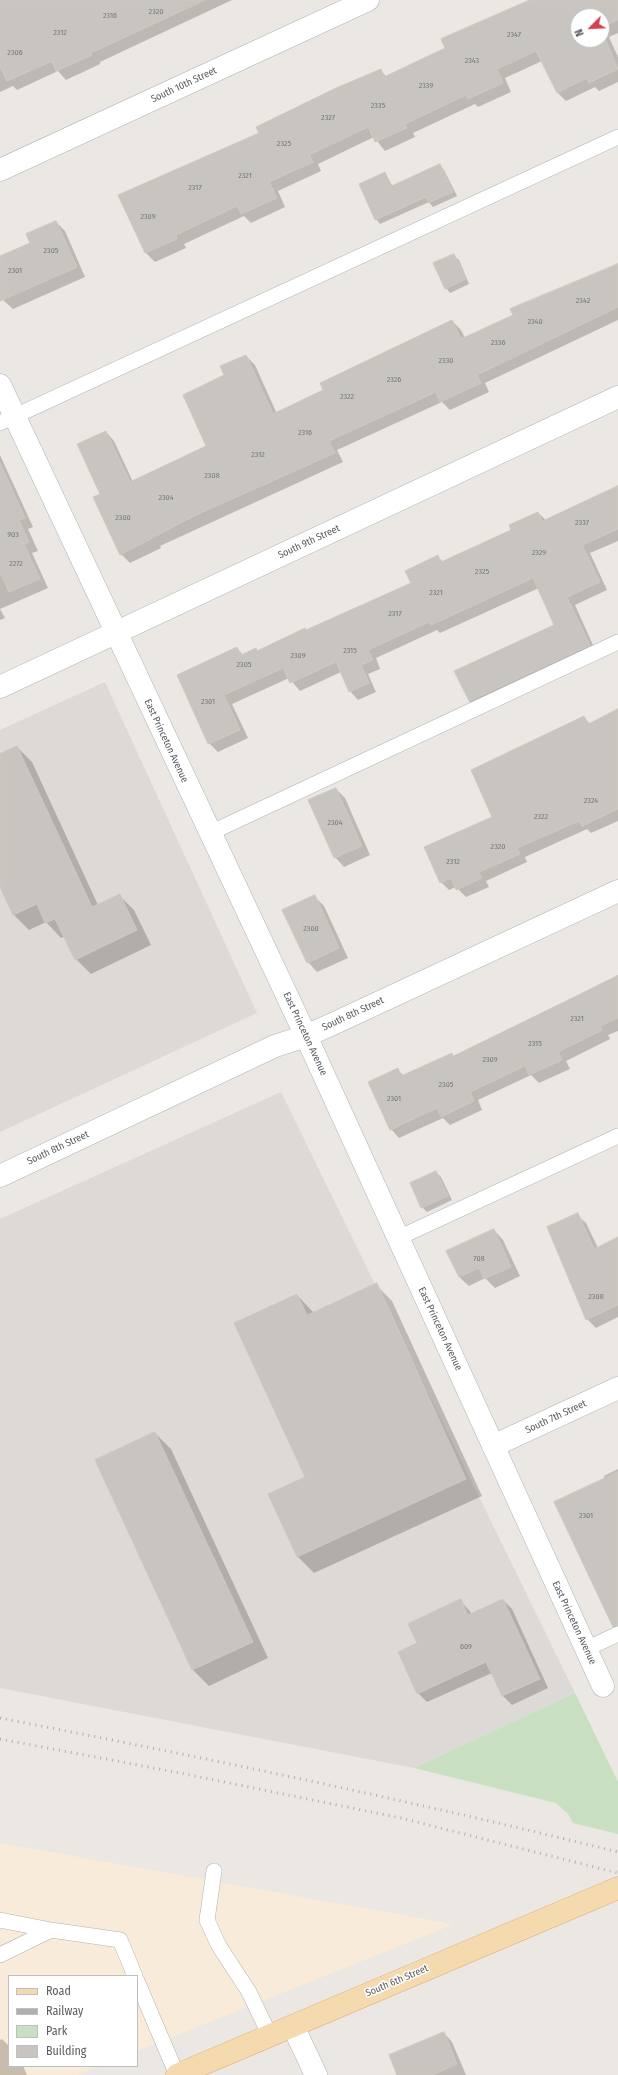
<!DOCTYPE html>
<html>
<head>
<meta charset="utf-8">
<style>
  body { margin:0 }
  #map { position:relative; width:618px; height:2075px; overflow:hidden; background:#ebe7e2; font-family:"Fira Sans Condensed",sans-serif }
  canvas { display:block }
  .legend { position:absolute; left:8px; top:1975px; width:130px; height:92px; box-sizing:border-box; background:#fff; border:1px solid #bdbfc0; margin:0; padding:5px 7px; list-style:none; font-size:12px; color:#5a5e61 }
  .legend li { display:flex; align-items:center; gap:8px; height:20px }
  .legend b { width:20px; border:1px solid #bdbfc0 }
  .north { position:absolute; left:570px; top:8px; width:40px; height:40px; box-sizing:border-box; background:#fff; border:1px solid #bdbfc0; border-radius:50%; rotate:246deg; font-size:11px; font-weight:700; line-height:16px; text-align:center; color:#5a5e61 }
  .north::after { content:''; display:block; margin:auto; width:14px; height:18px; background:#d34054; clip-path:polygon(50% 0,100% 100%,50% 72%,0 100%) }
</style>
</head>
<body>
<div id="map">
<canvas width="618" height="2075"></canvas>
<ul class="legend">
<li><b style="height:5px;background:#f4daae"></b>Road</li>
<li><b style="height:5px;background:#aeafaf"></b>Railway</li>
<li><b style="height:11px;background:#c8e0c1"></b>Park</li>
<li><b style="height:11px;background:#c8c4c0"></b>Building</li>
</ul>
<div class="north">N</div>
</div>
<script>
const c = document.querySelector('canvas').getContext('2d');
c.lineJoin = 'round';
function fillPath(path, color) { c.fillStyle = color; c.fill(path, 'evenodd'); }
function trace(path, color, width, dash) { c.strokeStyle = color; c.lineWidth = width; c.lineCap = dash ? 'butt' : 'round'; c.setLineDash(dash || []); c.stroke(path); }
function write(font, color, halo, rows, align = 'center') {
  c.font = font + ' "Fira Sans Condensed",sans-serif'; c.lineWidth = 3; c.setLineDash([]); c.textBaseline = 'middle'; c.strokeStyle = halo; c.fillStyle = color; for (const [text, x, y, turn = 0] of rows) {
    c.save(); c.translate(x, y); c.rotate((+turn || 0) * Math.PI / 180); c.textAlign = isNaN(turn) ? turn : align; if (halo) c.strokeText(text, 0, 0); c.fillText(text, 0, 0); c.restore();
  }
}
fillPath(new Path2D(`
  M 0,1843 L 436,1921 L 452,1925 L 137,2051 L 137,1976 L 9,1976 L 9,2066 L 100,2066 L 77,2075 L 0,2075 Z`), '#f9ebd9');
fillPath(new Path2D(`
  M 105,682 L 257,1013 L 0,1132 L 0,730 Z
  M 281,1092 L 575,1693 L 414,1768 L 0,1688 L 0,1219 Z`), '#ddd9d6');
fillPath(new Path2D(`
  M 575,1693 L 618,1782 L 618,1834 L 573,1823 L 568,1814 L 556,1803 L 414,1768 Z`), '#c8e0c1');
fillPath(new Path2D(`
  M 0,0 L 232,0 L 100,62 L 100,64 L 66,80 L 58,71 L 17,90 L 13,86 L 0,92 Z
  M 537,0 L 618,0 L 618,33 L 609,37 L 618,57 L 618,82 L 599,91 L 595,87 L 566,101 L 557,92 L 542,61 L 505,78 L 511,92 L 478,107 L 475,104 L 413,133 L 415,137 L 385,151 L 374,137 L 318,164 L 321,171 L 278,191 L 285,207 L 251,223 L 244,216 L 184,244 L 186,248 L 155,262 L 146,253 L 120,196 L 260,134 L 380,70 L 387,77 L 446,49 ZM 578,16 L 602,16 L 602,40 L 578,40 Z
  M 440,165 L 444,170 L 457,196 L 433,207 L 429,202 L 380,224 L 376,219 L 385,173 L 393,187 Z
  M 56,222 L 65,231 L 85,277 L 13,309 L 3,300 L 0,292 L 0,257 L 31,243 Z
  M 454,256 L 459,260 L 469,284 L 450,293 L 446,288 Z
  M 618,265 L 618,320 L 485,383 L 489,392 L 450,410 L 442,402 L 337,450 L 343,462 L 160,546 L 161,548 L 130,563 L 121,554 L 102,495 L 106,432 L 114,441 L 133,482 L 208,447 L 226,376 L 246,356 L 255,365 L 277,414 L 325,391 L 452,321 L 461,330 L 465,338 L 514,315 L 511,310 Z
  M 0,455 L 33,527 L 28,529 L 38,551 L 32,553 L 48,588 L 0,609 L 5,618 L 0,620 Z
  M 618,486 L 618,541 L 590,553 L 607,590 L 575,605 L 597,654 L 478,709 L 469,701 L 555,625 L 539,588 L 440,633 L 437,630 L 376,658 L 380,669 L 368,674 L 376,692 L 358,700 L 350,691 L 341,672 L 300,691 L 289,678 L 232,704 L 248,738 L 218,752 L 209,743 L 237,648 L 243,655 L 258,652 L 412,584 L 438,557 L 443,562 L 513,531 L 538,513 L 546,520 Z
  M 618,710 L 618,821 L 591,833 L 587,829 L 525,857 L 527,862 L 486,881 L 489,887 L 466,897 L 456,887 L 449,890 L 441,882 L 494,817 L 584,717 L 590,724 Z
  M 17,747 L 32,762 L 98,905 L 119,895 L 134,910 L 151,945 L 91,974 L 76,959 L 65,936 L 61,938 L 46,922 L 29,930 L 14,915 L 0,885 L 0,755 Z
  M 336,789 L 345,798 L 370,855 L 344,867 L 335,857 Z
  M 315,897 L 324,906 L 348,958 L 317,972 L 308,962 Z
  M 618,975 L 618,1031 L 608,1035 L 610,1039 L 566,1061 L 570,1069 L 539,1083 L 531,1075 L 478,1100 L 482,1110 L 450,1125 L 443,1118 L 399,1138 L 391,1129 L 397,1069 L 404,1076 L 451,1054 L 454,1057 Z
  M 436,1172 L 441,1177 L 452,1200 L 427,1212 L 422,1207 Z
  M 577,1215 L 586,1223 L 598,1248 L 618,1238 L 618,1317 L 596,1328 L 587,1319 Z
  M 494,1230 L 503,1240 L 520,1276 L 495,1288 L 485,1278 L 469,1286 L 459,1277 L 448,1252 Z
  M 376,1285 L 392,1301 L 482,1496 L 314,1573 L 298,1557 L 306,1478 L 297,1295 L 314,1313 Z
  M 155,1433 L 171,1449 L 268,1658 L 209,1686 L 193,1670 L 96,1460 Z
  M 618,1469 L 618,1631 L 613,1626 L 604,1476 Z
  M 503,1600 L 512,1609 L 548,1688 L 512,1705 L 503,1696 L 492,1673 L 427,1702 L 418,1693 L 418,1644 L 461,1601 L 472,1614 Z
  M 444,2033 L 452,2042 L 466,2075 L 398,2075 Z
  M 2,2039 L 9,2046 L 9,2066 L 23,2066 L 27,2075 L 0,2075 L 0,2040 Z`), '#0003');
const building = new Path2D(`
  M 0,0 L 205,0 L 91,53 L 92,55 L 56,71 L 52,61 L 7,81 L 0,67 Z
  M 530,0 L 618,0 L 618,20 L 602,27 L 602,16 L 578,16 L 578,40 L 602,40 L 602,31 L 618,69 L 589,83 L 587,78 L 557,93 L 536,51 L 497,69 L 503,83 L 468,99 L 466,95 L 405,124 L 407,128 L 375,142 L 368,127 L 309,155 L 313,162 L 269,182 L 277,198 L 241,214 L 237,206 L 176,235 L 177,239 L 145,253 L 118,195 L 259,133 L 256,127 L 336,88 L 381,69 L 384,77 L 445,48 L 441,39 Z
  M 440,164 L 453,192 L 428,203 L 426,197 L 375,220 L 359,184 L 385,172 L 391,186 Z
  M 56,221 L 77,267 L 0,301 L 0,256 L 30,243 L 26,234 Z
  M 454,254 L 466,279 L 445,289 L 433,263 Z
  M 618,264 L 618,307 L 477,375 L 481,383 L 440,402 L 436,392 L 329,441 L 335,453 L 194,516 L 120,555 L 93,497 L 100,494 L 77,444 L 106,431 L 130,482 L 206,446 L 183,395 L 224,375 L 220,366 L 246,355 L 273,414 L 323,390 L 320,383 L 452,320 L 461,339 L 513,315 L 510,309 Z
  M 0,463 L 25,518 L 19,520 L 29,542 L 24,544 L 40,579 L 9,592 L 0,572 Z
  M 618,486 L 618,529 L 582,545 L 600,582 L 567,597 L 590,645 L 469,701 L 454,671 L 554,625 L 533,578 L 431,625 L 429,622 L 368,650 L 373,660 L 361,665 L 369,683 L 349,692 L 336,662 L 290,683 L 283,668 L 224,695 L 240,730 L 208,744 L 177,675 L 237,647 L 241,655 L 256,648 L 257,651 L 305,628 L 306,630 L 411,583 L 405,571 L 438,555 L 441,562 L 511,530 L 509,525 L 538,512 L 542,521 Z
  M 618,709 L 618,809 L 582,826 L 579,821 L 517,848 L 520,854 L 479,872 L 482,878 L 456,890 L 451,878 L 440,883 L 424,847 L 492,817 L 471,770 L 584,716 L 588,724 Z
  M 17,746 L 92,907 L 120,894 L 137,930 L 75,960 L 55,919 L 45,923 L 37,904 L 13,915 L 0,887 L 0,754 Z
  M 336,788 L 362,846 L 334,858 L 308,800 Z
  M 315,895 L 339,948 L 307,963 L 282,910 Z
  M 618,976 L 618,1018 L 600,1026 L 602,1030 L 558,1052 L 562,1060 L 529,1075 L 525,1066 L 470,1092 L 474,1101 L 441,1117 L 437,1108 L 390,1130 L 368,1082 L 398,1068 L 401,1076 L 452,1053 L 453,1056 Z
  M 436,1171 L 448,1196 L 421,1208 L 410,1183 Z
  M 578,1213 L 594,1249 L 618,1237 L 618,1305 L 586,1320 L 547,1227 Z
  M 494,1229 L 511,1267 L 484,1279 L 479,1268 L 459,1277 L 446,1251 Z
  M 377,1283 L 466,1479 L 297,1557 L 268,1494 L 305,1477 L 234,1323 L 297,1294 L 307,1315 Z
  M 155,1432 L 253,1642 L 192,1670 L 95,1460 Z
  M 618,1472 L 618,1625 L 613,1627 L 554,1502 Z
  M 461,1599 L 468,1615 L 503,1599 L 540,1679 L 502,1696 L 486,1662 L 417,1694 L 398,1652 L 417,1643 L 408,1624 Z
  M 444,2032 L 457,2064 L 432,2075 L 397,2075 L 389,2055 Z`);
fillPath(building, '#c8c4c0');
trace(building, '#cfc8c1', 1);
const service = new Path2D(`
  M 0,423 L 618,137
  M 210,833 L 618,642
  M 398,1238 L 618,1136
  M 586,1649 L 618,1634
  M 214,1871 L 207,1920 L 219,1946 L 249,1992 L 270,2036
  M 0,1920 L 51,1930 L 120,1940 L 135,1976
  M 0,1955 L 51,1930
  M 137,1981 L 177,2075`);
const minor = new Path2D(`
  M 0,170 L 368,0
  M 0,385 L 306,1036 L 603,1686
  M 0,687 L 618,397
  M 0,1176 L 275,1046 L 306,1036 L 337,1022 L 618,891
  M 493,1446 L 618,1388
  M 293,2026 L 316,2075`);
const primary = new Path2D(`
  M 177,2075 L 618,1888`);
trace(service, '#afb3b6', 16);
trace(minor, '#afb3b6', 23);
trace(primary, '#dfa467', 23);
trace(service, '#fff', 15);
trace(minor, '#fff', 22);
trace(primary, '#f4daae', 22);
trace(new Path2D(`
  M 0,1718 C 207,1758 413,1801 618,1852
  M 0,1739 L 180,1773 L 401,1818 L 618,1873`), '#aeafaf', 3, [1, 5]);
write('8px', '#767879', null, [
  ["2320",156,12],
  ["2316",110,16],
  ["2312",60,33],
  ["2347",514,35],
  ["2306",15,53],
  ["2343",472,61],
  ["2339",426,86],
  ["2335",378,106],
  ["2327",328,118],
  ["2325",284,144],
  ["2321",245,176],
  ["2317",195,188],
  ["2309",148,217],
  ["2305",51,251],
  ["2301",15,271],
  ["2342",583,301],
  ["2340",535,322],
  ["2336",498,343],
  ["2330",446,361],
  ["2326",394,380],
  ["2322",347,397],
  ["2316",305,433],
  ["2312",258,455],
  ["2308",212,476],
  ["2304",166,498],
  ["2300",123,518],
  ["2337",582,523],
  ["903",13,535],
  ["2329",539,553],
  ["2272",16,564],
  ["2325",482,572],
  ["2321",436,593],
  ["2317",395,614],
  ["2315",350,651],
  ["2309",298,656],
  ["2305",244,665],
  ["2301",208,702],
  ["2324",591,801],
  ["2322",541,817],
  ["2304",335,823],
  ["2320",498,847],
  ["2312",453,862],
  ["2300",311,929],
  ["2321",577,1019],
  ["2315",535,1044],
  ["2309",490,1060],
  ["2305",446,1085],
  ["2301",394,1099],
  ["708",479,1259],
  ["2308",596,1297],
  ["2301",586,1516],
  ["609",466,1647]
]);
write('10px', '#5a5e61', '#fff', [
  ["South 10th Street",184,85,-25],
  ["South 9th Street",309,542,-25],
  ["East Princeton Avenue",166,741,65],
  ["South 8th Street",353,1014,-25],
  ["East Princeton Avenue",305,1034,65],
  ["South 8th Street",58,1148,-25],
  ["East Princeton Avenue",440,1329,65],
  ["South 7th Street",556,1417,-25],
  ["East Princeton Avenue",574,1623,65],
  ["South 6th Street",397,1981,-23]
]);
</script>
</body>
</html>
